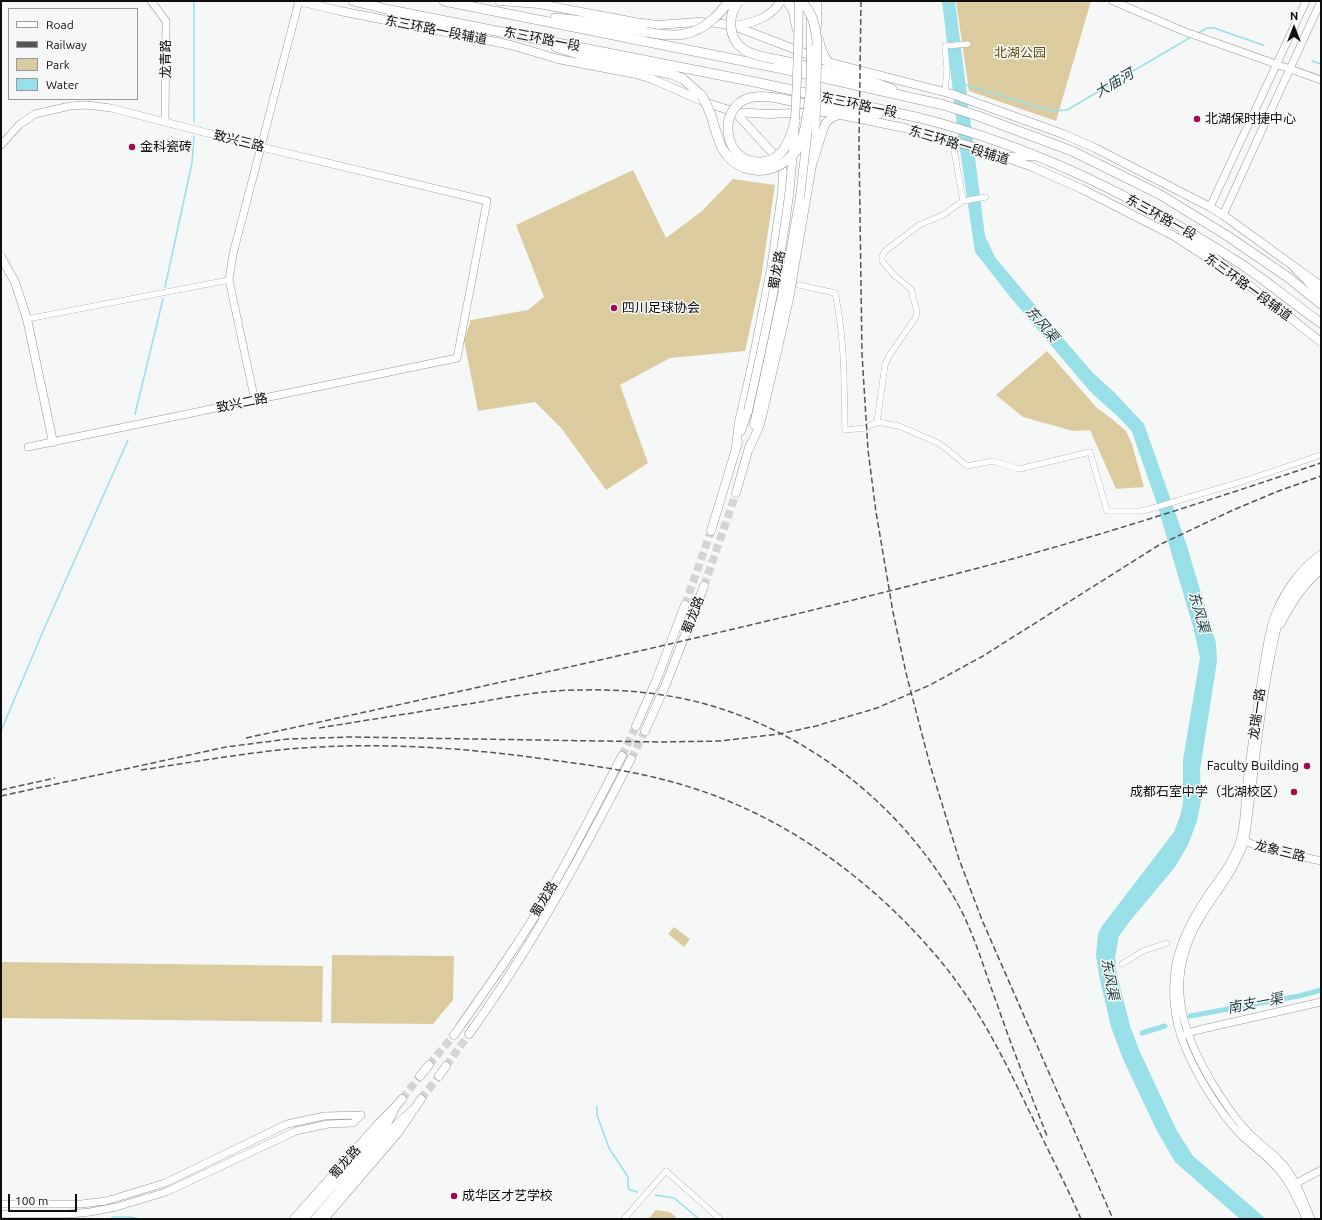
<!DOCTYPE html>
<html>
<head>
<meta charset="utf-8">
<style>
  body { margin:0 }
  #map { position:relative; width:1322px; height:1220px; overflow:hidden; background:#f5f8f6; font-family:Ubuntu,sans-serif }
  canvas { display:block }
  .frame { position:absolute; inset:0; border:2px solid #0d0e0d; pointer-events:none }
  .legend { position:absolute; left:8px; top:8px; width:130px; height:92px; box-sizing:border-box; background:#f5f8f6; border:1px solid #989a99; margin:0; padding:5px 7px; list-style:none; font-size:12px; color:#0d0e0d }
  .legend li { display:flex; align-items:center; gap:8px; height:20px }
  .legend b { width:20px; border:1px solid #989a99 }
  .north { position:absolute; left:1274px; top:8px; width:40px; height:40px; -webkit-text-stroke:3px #f5f8f6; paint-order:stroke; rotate:0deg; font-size:11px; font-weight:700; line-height:16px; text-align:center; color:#0d0e0d }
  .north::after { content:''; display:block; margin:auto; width:14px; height:18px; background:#0d0e0d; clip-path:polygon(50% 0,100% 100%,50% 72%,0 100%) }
  .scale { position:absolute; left:8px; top:1194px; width:69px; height:18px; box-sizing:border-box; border:2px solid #0d0e0d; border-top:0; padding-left:5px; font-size:12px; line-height:14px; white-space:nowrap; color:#0d0e0d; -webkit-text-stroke:3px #f5f8f6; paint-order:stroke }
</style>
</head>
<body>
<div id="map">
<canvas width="1322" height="1220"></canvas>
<div class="frame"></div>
<ul class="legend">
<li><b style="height:5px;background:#fff"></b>Road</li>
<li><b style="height:5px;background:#545554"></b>Railway</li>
<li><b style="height:11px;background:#ddcba0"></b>Park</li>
<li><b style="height:11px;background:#98dfe8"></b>Water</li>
</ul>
<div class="north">N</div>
<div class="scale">100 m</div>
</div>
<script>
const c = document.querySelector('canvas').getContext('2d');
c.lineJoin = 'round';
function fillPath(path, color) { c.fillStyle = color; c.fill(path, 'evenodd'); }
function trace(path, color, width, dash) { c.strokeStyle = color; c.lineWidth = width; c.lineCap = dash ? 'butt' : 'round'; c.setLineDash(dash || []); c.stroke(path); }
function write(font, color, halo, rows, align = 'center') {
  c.font = font + ' Ubuntu,"Noto Sans SC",sans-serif'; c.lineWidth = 3; c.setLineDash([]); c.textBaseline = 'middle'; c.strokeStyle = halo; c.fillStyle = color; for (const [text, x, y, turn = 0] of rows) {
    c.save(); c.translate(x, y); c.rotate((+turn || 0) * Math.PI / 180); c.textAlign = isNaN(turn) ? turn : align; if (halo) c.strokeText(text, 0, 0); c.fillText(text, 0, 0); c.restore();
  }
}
fillPath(new Path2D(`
  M 956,1 L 1091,1 L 1056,121 L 969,91 Z
  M 633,170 L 666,238 L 702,211 L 733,179 L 775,185 L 761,278 L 745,351 L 670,358 L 620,385 L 648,463 L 606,490 L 562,429 L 535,402 L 478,411 L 464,340 L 471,320 L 528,310 L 544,297 L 516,225 Z
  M 1047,351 L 1097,408 L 1112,419 L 1126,431 L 1132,444 L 1144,487 L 1116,489 L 1090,430 L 1073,431 L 1023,417 L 996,395 Z
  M 674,927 L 690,939 L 684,947 L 668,934 Z
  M 332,955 L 454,956 L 453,1000 L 433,1024 L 331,1023 Z
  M 2,962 L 323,966 L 322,1022 L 1,1018 Z
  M 656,1210 L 670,1212 L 678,1219 L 648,1219 Z`), '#ddcba0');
fillPath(new Path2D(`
  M 942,1 L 955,1 L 985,236 L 995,257 L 1044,316 L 1092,372 L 1114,392 L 1144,424 L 1186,543 L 1216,643 L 1217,661 L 1200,770 L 1201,800 L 1197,821 L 1188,845 L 1175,867 L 1130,921 L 1119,936 L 1115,957 L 1117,974 L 1130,1026 L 1140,1052 L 1177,1131 L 1193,1156 L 1266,1219 L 1240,1219 L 1175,1162 L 1157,1131 L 1123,1059 L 1111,1027 L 1099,975 L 1096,955 L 1098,934 L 1102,926 L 1174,832 L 1180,816 L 1183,804 L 1183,760 L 1200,658 L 1194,630 L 1157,504 L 1132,432 C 1120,416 1102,404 1088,389 L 1011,298 L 975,252 L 960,150 Z`), '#98dfe8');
trace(new Path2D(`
  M 194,1 L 194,122
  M 1198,33 L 1207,28 L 1214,28 L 1263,45
  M 1312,61 L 1321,64
  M 963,84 L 1052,111 L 1067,110 L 1191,37
  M 165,287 L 192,163 L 194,136
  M 135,414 L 163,299
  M 1,731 L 44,629 L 128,440
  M 597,1106 L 597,1115 L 609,1148 L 628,1177 L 628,1187 L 630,1190 L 637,1192
  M 655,1195 L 674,1198 L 699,1219
  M 112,1217 L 131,1217 L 139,1219`), '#98dfe8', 1.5);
trace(new Path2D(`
  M 1190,1016 L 1299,996 L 1321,990
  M 1142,1033 L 1165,1026`), '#98dfe8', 5);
trace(new Path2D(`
  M 704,586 L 736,493
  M 685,605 L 711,531
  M 622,756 L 636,726
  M 631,759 L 645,731
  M 429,1065 L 454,1035
  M 446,1066 L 469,1034
  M 402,1099 L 420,1076
  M 421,1099 L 439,1076`), '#d2d5d3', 8, [8, 4]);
const minor = new Path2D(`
  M 945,92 L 947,69 L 945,46 L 968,44
  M 953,141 C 955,161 960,181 963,201
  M 799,285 L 835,293 C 845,338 844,384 845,430 L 865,428 L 877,422 L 899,426 L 938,443 L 947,449 L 967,466 L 993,461 L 1019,469 L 1090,452 L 1107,511 L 1141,511 L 1150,509 L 1244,481 L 1321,455
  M 27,319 L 229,280
  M 877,422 L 885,365 L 889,356 L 916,317 C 919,305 911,301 912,290 L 894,275 L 882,261 L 882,257 L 884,252 L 919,225 L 943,215 L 963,201 L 986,197
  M 1122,964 L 1143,951 L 1167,943
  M 624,1219 L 666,1171 L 720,1219`);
const tertiary = new Path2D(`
  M 151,1 L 166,21 L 165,122
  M 1113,1 L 1183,31 L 1321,80
  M 1,145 L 19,125 L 35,114 L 70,106 L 87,105 L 111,108 L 261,147 L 487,201 L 457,358 L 28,447
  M 1210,207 L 1306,1
  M 1223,215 L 1321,1
  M 255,401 L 229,280 L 233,254 L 299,1
  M 1281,612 C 1261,687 1256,765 1245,841 C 1240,854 1234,867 1226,879 C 1211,902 1194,923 1186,949 C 1169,998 1189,1045 1214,1086 C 1224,1102 1234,1117 1246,1130 C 1258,1144 1275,1153 1286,1168 C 1297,1183 1304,1201 1311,1219
  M 1279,617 C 1289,596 1303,576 1321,562
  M 1281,624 C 1291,604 1304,584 1321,570
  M 1242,840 L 1260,847 L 1321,861
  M 1183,1035 L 1198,1030 L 1321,1002
  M 1291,1186 L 1321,1170
  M 1,1204 L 81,1204 L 106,1201 L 165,1183 L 287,1124 L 324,1116 L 361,1115
  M 1,1214 L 69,1214 L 90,1212 L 116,1207 L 166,1192 L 296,1131 L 328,1124 L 353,1123 L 361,1115
  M 1306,1219 C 1299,1202 1291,1184 1279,1170 C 1269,1157 1255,1148 1243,1137 C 1217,1111 1185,1058 1177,1022 C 1166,968 1182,932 1212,889 C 1223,874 1236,856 1241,837 C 1245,819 1245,800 1247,782 C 1252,742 1258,703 1264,663 C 1267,647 1269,628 1276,612 C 1285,591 1301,567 1321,554`);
const secondary = new Path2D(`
  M 299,1 L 340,11 L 446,32
  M 499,1 L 539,4 L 635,22 L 657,25 L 698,22 L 717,23 L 734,26 L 828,62 L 952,94 L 1063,134 L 1095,148 L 1210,207 L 1223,215 L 1321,286
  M 467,36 L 511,45 L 558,59 L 636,74 L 652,79 L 707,103 L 735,112 L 768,114 L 826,112 L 905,128 L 978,148 L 1030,166 L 1082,189 L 1174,236 L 1223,268
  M 1,257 L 15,282 L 27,319 L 53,442
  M 1246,283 L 1321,342
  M 294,1219 L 379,1123 L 394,1108
  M 324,1219 L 397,1134 L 411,1114`);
const primary = new Path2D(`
  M 734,26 C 752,23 771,18 781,1
  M 817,27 L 817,1
  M 819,39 L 822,51 L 828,62
  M 811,49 L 811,1
  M 735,112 L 779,160 L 783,172 L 782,193 L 771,269 L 752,365 L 739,422 L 736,446
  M 1003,157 L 1034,156
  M 1183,232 L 1251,287
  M 1293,266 L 1321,295
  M 754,425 L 787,271 L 800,197
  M 741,431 L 748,411
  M 749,449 L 759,427 L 763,412 L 780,339 L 789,299 L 812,165 L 825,124 L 831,118 L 839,115
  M 736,493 L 750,444
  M 711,531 L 738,442
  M 636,726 L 656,681 L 685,605
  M 645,731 L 666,684 L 704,586
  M 469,1034 C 532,947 582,854 631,759
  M 454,1035 C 488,987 522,939 552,888 C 577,844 599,800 622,756
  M 420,1076 L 429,1065
  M 439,1076 L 446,1066
  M 304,1219 L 387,1124 L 396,1106 L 402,1099
  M 315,1219 L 397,1124 L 415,1108 L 421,1099`);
const trunk = new Path2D(`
  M 353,1 L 390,10 L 755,82 L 920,118 C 1036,147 1140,199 1241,264 C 1268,282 1294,304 1321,323
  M 444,1 L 793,71 L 944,105 L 978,116 L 1072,151 L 1159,194 L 1226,235 L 1289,278 L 1321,304
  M 787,1 L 793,10 L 797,29
  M 555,18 L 593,22 L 646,32
  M 426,22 L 472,37
  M 556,47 L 587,57 L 671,74 L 683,79 L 702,96
  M 774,59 L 862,78 L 892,89
  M 782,99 L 834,110 L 878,114
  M 804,180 L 812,152 L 815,129`);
trace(minor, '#959895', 6);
trace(tertiary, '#959895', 8);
trace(secondary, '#959895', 9);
trace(primary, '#959895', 9);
trace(trunk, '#959895', 10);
trace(minor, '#fff', 5.5);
trace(tertiary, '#fff', 7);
trace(secondary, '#fff', 8);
trace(primary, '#fff', 8);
trace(trunk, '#fff', 9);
trace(new Path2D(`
  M 861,1 L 859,144 L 862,354 L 868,450 L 876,512 L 893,612 L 906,673 L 930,765 L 959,859 L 982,920 L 1113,1219
  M 319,728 C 368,720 418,712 468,704 C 504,698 542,690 579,690 C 623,689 667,693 709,705 C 816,736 907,811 960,908 C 976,939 985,972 997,1004 C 1012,1048 1030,1092 1047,1136
  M 246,738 C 503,682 759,627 1012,559 C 1116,531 1219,497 1321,463
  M 141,770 C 187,763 233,755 279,750 C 370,741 461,747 552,760 C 596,766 640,772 683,785 C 785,815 876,882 943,964 C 983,1013 1008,1068 1036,1125 C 1051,1156 1067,1187 1081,1219
  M 1,790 L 55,778
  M 1,796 L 226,747 L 288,739 L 350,737 L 663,742 L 720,741 L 779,734 L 816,726 L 877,708 L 930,685 L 983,656 L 1159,545 L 1231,511 L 1276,492 L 1321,476`), '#545554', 1.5, [6, 3]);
const primaryBridge = new Path2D(`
  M 810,102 L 811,49
  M 800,197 L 808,128
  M 748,411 C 764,339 780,268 789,195 C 796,131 798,66 799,1`);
const trunkBridge = new Path2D(`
  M 739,1 C 727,15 728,38 743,49 C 751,55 764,57 774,59
  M 801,1 C 813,13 815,25 817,41 L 815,129
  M 646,32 C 671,37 693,38 713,19 C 719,14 724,7 730,1
  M 702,96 C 707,105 711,113 713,122 C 716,131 718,140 722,148 C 737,174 770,178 790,157 C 793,154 796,152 798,148 C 806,133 807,114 810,97
  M 782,99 C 771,97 760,95 749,98 C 717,107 722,164 761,162 C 784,160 790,140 795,121`);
trace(primaryBridge, '#959895', 9, []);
trace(trunkBridge, '#959895', 10, []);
trace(primaryBridge, '#fff', 8);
trace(trunkBridge, '#fff', 9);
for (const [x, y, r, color] of [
  [1197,119,4,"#a00c53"],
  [132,147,4,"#a00c53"],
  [614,308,4,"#a00c53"],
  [1307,766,4,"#a00c53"],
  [1294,792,4,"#a00c53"],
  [454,1196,4,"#a00c53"]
]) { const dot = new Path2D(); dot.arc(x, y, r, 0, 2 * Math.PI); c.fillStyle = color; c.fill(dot); trace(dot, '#f5f8f6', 1.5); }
write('13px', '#0d0e0d', '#f5f8f6', [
  ["东三环路一段辅道",436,30,11],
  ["东三环路一段",542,39,11],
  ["龙青路",166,59,-90],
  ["东三环路一段",859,105,12],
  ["致兴三路",239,141,14],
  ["东三环路一段辅道",959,145,17],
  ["东三环路一段",1161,217,29],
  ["蜀龙路",777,270,-80],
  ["东三环路一段辅道",1248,287,36],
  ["致兴二路",242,403,-12],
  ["蜀龙路",693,615,-69],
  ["龙瑞一路",1257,714,-82],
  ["龙象三路",1280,851,14],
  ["蜀龙路",544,899,-59],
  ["蜀龙路",345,1162,-48]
]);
write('13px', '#624d0e', '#f5f8f6', [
  ["北湖公园",1020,53]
]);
write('13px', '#0d0e0d', '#f5f8f6', [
  ["北湖保时捷中心",1205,119],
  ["金科瓷砖",140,147],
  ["四川足球协会",622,308],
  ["Faculty Building",1299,766,"right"],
  ["成都石室中学（北湖校区）",1286,792,"right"],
  ["成华区才艺学校",462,1196]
], 'left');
write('italic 14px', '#193b40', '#f5f8f6', [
  ["大庙河",1114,83,-30],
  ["东风渠",1042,324,49],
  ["东风渠",1199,612,74],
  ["东风渠",1110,979,79],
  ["南支一渠",1255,1003,-11]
]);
</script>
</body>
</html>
